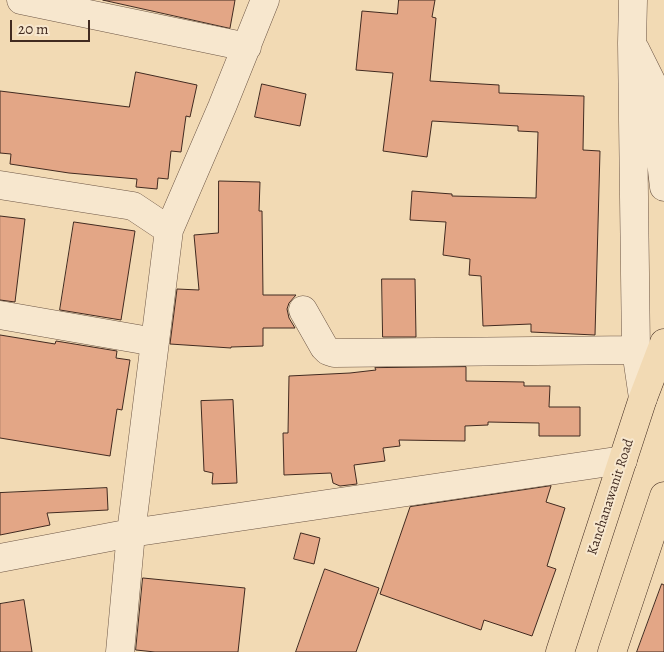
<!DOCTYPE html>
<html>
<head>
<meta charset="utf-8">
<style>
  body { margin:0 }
  #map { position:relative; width:664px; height:652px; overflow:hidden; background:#f2dab4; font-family:Alegreya,serif }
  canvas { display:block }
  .scale { position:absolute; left:10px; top:20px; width:80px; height:22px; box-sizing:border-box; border:2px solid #412a20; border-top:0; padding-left:6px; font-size:15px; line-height:18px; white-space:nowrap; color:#412a20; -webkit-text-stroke:4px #f7e7ce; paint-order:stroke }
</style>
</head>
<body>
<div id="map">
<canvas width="664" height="652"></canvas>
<div class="scale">20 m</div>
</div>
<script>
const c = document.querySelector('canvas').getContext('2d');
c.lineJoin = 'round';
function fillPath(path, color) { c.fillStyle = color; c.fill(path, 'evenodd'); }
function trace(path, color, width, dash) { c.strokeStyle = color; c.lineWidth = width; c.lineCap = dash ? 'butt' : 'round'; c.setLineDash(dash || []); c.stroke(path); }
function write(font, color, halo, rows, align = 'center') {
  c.font = font + ' Alegreya,serif'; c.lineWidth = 4; c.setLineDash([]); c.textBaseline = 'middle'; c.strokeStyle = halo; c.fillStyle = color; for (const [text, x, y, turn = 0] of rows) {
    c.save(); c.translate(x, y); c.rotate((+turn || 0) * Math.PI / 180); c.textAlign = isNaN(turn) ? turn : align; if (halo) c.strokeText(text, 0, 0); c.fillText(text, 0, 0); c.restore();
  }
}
const building = new Path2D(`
  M 103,0 L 235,0 L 234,6 L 230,28 Z
  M 399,0 L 435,0 L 432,17 L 436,18 L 430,81 L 499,85 L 499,93 L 584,96 L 583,150 L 600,151 L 595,335 L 531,332 L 531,324 L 483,326 L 481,276 L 469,275 L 470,259 L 443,255 L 446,222 L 410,220 L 412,191 L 452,194 L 452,196 L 536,198 L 538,132 L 518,131 L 518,126 L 432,121 L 427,157 L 383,151 L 393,73 L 356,70 L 362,11 L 397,14 Z
  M 136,72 L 197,85 L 190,117 L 186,116 L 181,152 L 171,151 L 168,179 L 158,178 L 157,189 L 136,187 L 137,179 L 69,173 L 10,164 L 11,154 L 0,153 L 0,91 L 129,107 Z
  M 262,84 L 306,94 L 300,126 L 255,117 Z
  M 219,181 L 260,182 L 259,211 L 262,211 L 263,295 L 296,295 L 289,303 L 287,309 L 289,318 L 295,328 L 263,328 L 263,346 L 231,347 L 231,348 L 170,344 L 177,289 L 199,290 L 194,235 L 218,233 Z
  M 0,216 L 25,219 L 15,302 L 0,300 Z
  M 74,222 L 135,231 L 121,320 L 60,310 Z
  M 382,279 L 415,279 L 416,337 L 383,337 Z
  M 0,335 L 55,344 L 56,341 L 117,351 L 116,358 L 130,360 L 122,410 L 117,409 L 110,456 L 0,438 Z
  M 466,367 L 466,381 L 524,382 L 524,386 L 550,386 L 549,407 L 580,407 L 580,436 L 539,436 L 539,423 L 488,422 L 488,425 L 465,426 L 465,441 L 399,440 L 400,446 L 383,448 L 385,461 L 354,465 L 357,484 L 340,486 L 333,483 L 331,473 L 284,475 L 283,433 L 288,433 L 289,376 L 350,373 L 376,370 L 375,368 Z
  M 233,400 L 237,483 L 212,484 L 213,473 L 204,471 L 201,401 Z
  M 551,486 L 546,502 L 565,508 L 547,566 L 556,569 L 532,636 L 484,620 L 481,630 L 380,594 L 410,507 Z
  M 107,488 L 108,510 L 47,513 L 50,525 L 0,535 L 0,493 Z
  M 301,533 L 320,538 L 314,564 L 294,559 Z
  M 325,569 L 379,588 L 356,652 L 296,652 Z
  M 143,578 L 245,588 L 238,652 L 155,652 L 136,650 Z
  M 662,584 L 664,585 L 664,652 L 637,652 Z
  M 24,600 L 32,652 L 0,652 L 0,604 Z`);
fillPath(building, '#e3a686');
trace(building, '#412a20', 1);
const minor = new Path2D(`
  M 21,0 L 247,47
  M 633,0 L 632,43 L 636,350 L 643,398
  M 635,49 L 652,83 L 664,187
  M 0,185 L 133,206 L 169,230
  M 303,310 L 324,347 L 328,351 L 334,353 L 636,350
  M 0,315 L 155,342
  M 0,558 L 131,533 L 623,460
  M 120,652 L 131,533 L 169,230 L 222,107 L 265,0`);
const highway = new Path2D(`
  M 560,652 L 643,398 L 664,343
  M 612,652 L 664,496`);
trace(minor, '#6d5645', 29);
trace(highway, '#412a20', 29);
trace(minor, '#f7e7ce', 28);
trace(highway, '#f2dab4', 28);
write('14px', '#412a20', '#f7e7ce', [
  ["Kanchanawanit Road",611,497,-72]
]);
</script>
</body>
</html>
